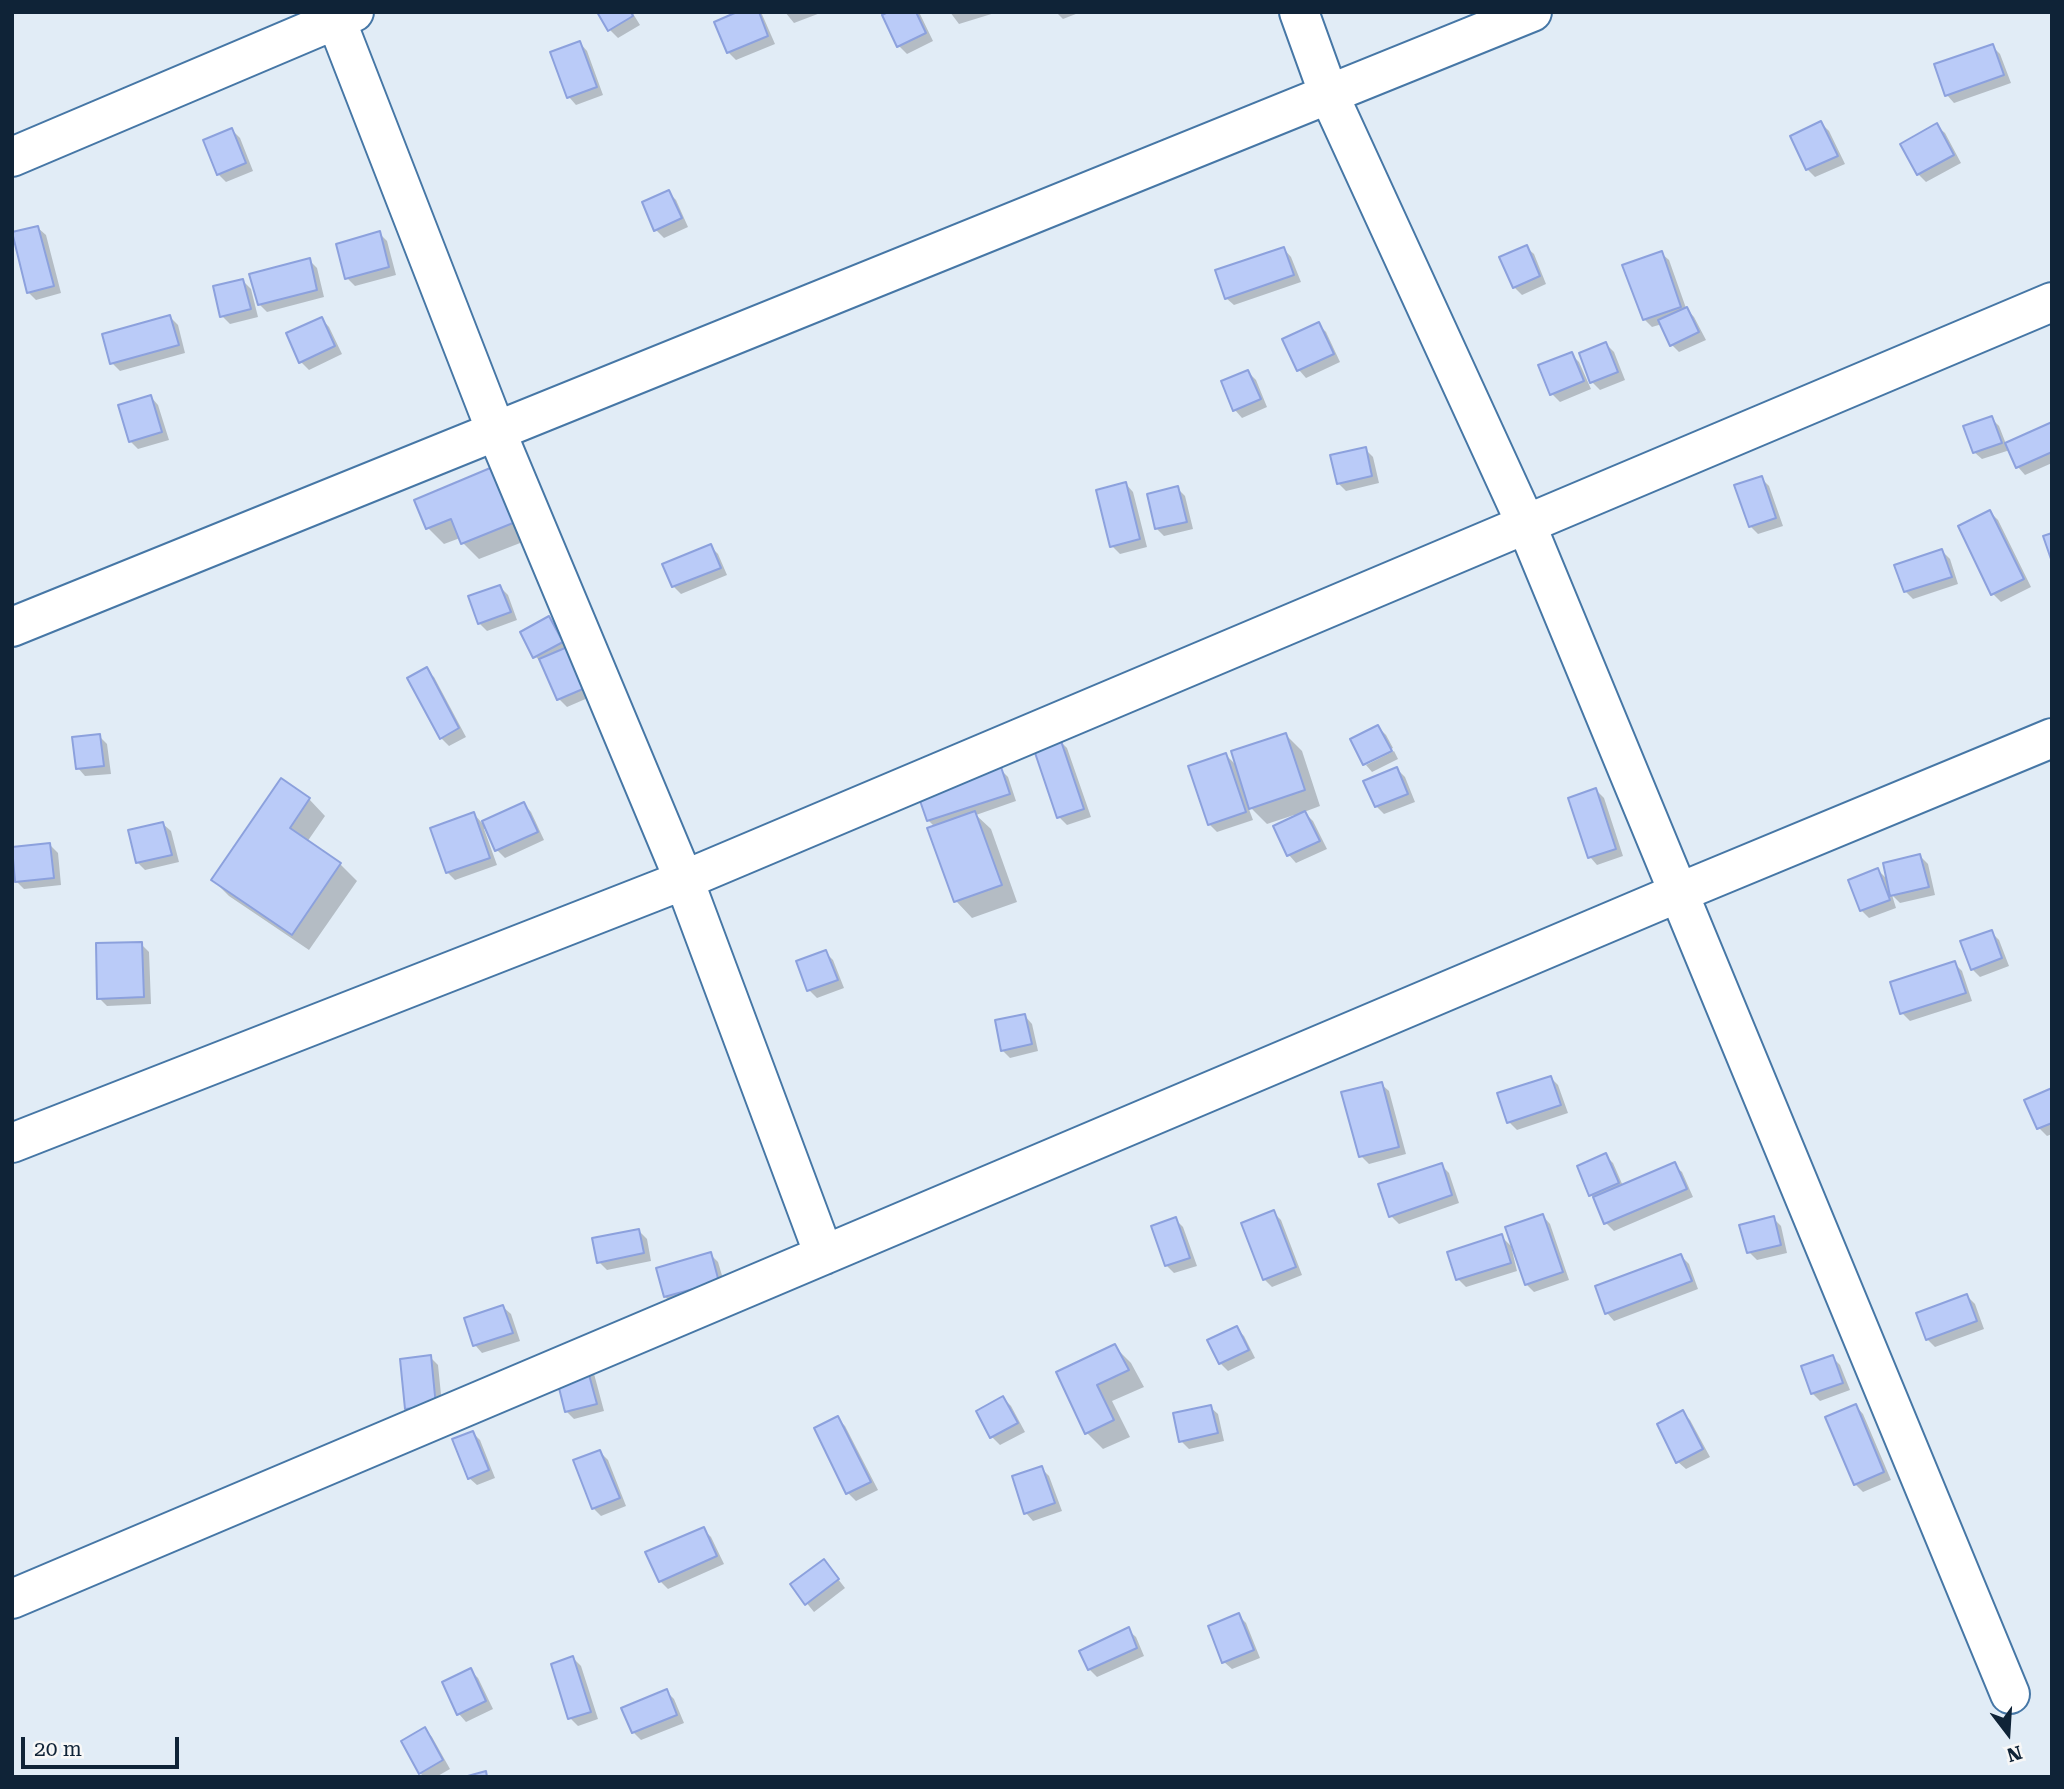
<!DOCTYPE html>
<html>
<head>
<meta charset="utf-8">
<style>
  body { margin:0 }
  #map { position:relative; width:2064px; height:1789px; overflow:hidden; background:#e1ecf6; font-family:"Roboto Serif",serif }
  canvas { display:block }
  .frame { position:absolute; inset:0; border:14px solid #0f2337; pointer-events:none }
  .north { position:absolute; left:1973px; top:1698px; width:70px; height:70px; -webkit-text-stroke:5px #f7f7f7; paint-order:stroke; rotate:163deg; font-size:19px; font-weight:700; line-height:28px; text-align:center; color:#0f2337 }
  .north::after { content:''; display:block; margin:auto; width:24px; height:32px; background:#0f2337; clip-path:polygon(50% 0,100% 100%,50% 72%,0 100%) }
  .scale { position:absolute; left:21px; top:1737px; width:158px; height:32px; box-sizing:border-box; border:4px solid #0f2337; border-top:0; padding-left:9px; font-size:21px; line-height:24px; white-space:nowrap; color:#0f2337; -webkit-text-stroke:5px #f7f7f7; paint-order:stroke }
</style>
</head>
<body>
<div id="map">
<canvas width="2064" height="1789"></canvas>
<div class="frame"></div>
<div class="north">N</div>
<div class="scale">20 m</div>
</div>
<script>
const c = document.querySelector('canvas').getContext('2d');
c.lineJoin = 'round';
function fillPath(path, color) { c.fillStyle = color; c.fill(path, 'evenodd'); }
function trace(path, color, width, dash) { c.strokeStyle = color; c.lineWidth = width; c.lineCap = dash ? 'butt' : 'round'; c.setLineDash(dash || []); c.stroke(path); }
fillPath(new Path2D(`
  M 599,12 L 632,12 L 640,25 L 618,38 L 610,30 Z
  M 742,12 L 761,12 L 775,44 L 736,60 L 728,52 Z
  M 785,12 L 823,12 L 794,23 Z
  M 892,12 L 919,12 L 933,41 L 907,54 L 899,46 Z
  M 950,12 L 998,12 L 959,24 Z
  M 1056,12 L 1081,12 L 1063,19 Z
  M 580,43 L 587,51 L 603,95 L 576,105 L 569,97 Z
  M 1992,46 L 2000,54 L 2011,83 L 1954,103 L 1947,95 Z
  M 1821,123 L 1829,131 L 1845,164 L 1815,177 L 1807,169 Z
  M 1937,126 L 1945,133 L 1961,163 L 1926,182 L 1918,174 Z
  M 232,130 L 240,138 L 253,171 L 226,182 L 218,174 Z
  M 668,192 L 676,200 L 688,227 L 664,238 L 656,230 L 644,203 Z
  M 38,228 L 46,235 L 61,293 L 36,300 L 28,292 Z
  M 379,233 L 387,241 L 396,275 L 355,286 L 347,278 Z
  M 1526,247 L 1534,254 L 1546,284 L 1522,295 L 1514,287 Z
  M 1284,249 L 1291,257 L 1301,282 L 1234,305 L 1226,298 Z
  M 1661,253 L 1669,260 L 1686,308 L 1694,317 L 1706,340 L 1679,352 L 1672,345 L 1662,324 L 1652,327 L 1644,319 Z
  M 309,260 L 317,268 L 324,297 L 267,312 L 259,304 Z
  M 243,281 L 251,289 L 258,317 L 230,324 L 222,316 Z
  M 170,317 L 178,325 L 185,353 L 120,371 L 112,363 Z
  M 322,319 L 329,327 L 342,354 L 309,370 L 301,362 Z
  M 1318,324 L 1326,332 L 1340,362 L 1306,378 L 1299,370 Z
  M 1606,344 L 1614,352 L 1625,380 L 1600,390 L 1592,382 Z
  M 1571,354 L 1579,362 L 1591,389 L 1560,402 L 1552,394 Z
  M 1248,372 L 1256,380 L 1267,407 L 1242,418 L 1235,410 Z
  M 151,397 L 158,405 L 169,440 L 138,449 L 130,441 Z
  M 1991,418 L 1999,426 L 2006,444 L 2052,423 L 2052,463 L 2025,475 L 2018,467 L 2010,450 L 1982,459 L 1974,452 Z
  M 1365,449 L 1373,457 L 1379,483 L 1346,491 L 1338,483 Z
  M 494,468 L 533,538 L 479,559 L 463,543 L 460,538 L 444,544 L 428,528 Z
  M 1761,478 L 1769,486 L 1783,526 L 1758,534 L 1750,526 Z
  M 1126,484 L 1133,492 L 1147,547 L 1120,554 L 1112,546 Z
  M 1177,488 L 1185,496 L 1193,529 L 1164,536 L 1157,529 Z
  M 1990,512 L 1998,520 L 2031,587 L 2001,602 L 1993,594 L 1960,527 Z
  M 710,546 L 718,554 L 727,575 L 681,594 L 673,586 Z
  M 1942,551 L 1950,559 L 1958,584 L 1913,599 L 1905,591 Z
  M 500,587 L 508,595 L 517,620 L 487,631 L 479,623 Z
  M 549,618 L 557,626 L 597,694 L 567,707 L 559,699 L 543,664 L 535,656 Z
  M 426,670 L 434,677 L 466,737 L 449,746 L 441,738 Z
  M 1378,727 L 1386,735 L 1393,748 L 1365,762 L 1365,764 L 1353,739 Z
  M 1286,735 L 1302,751 L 1320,806 L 1304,812 L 1313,821 L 1327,849 L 1296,863 L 1289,855 L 1294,815 L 1267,824 L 1247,804 L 1253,820 L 1217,832 L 1209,824 L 1226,755 L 1238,767 Z
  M 99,736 L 107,744 L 111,774 L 85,776 L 78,768 Z
  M 1059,740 L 1067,748 L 1091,817 L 1067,825 L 1059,817 Z
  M 1394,751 L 1398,759 L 1372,772 L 1366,765 Z
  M 1000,769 L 1008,777 L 1016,801 L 976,815 L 991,829 L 1017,902 L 972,918 L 956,901 L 929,829 L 935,827 L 928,820 Z
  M 1397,769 L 1405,777 L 1415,802 L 1384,814 L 1376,806 Z
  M 1596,790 L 1604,798 L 1623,856 L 1597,865 L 1590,857 Z
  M 309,799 L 325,816 L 307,842 L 340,864 L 357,881 L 309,950 L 229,896 L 213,880 Z
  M 524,804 L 531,812 L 544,840 L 505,858 L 497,850 L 487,828 L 484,829 L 497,865 L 455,880 L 447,872 L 474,814 L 482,823 Z
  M 163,824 L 171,831 L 179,862 L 145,870 L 137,862 Z
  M 50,845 L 58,853 L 61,885 L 24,889 L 16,881 Z
  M 1920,856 L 1928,864 L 1935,895 L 1900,903 L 1892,895 L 1896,908 L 1869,918 L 1861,910 L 1878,870 L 1889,881 Z
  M 1991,932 L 1999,940 L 2009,966 L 1980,977 L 1972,969 Z
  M 141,944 L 149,952 L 151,1004 L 107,1006 L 99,998 Z
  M 825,952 L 833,960 L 844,988 L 817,998 L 809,990 Z
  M 1954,963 L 1962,971 L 1972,1001 L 1910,1021 L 1902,1013 Z
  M 1025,1016 L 1032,1024 L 1038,1051 L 1010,1058 L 1002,1050 Z
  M 1550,1077 L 1558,1085 L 1568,1113 L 1517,1130 L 1509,1122 L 1499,1094 Z
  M 1381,1084 L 1389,1091 L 1406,1154 L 1369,1164 L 1361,1156 Z
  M 2052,1090 L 2052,1134 L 2047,1136 L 2039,1128 Z
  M 1606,1156 L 1613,1163 L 1623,1186 L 1674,1165 L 1682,1172 L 1693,1197 L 1614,1231 L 1606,1223 L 1597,1201 L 1591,1195 Z
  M 1441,1165 L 1449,1173 L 1459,1203 L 1399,1224 L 1391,1216 Z
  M 1273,1212 L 1281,1220 L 1302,1275 L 1272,1287 L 1264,1279 Z
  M 1543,1216 L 1550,1224 L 1569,1280 L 1534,1292 L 1526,1284 Z
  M 1773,1218 L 1781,1226 L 1787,1253 L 1757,1260 L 1749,1252 Z
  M 1175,1219 L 1183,1227 L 1197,1266 L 1174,1273 L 1166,1265 Z
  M 639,1231 L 647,1239 L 651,1261 L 607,1270 L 599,1262 Z
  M 1501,1236 L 1511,1246 L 1517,1271 L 1466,1287 L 1458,1279 Z
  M 710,1254 L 718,1262 L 726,1289 L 673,1304 L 665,1297 Z
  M 1681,1256 L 1689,1264 L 1698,1289 L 1614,1321 L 1607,1313 Z
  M 1967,1296 L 1975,1304 L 1984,1329 L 1935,1347 L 1927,1339 Z
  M 503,1307 L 511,1314 L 520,1341 L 482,1353 L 475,1345 Z
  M 1236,1328 L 1244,1336 L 1255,1358 L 1228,1371 L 1220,1363 Z
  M 1115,1347 L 1131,1363 L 1144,1387 L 1112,1401 L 1130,1437 L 1103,1449 L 1087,1433 L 1058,1373 Z
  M 430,1357 L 438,1365 L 443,1414 L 414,1417 L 407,1409 Z
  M 1832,1357 L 1840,1365 L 1850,1390 L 1820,1401 L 1812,1393 Z
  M 593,1370 L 604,1411 L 574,1419 L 566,1411 Z
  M 1003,1398 L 1011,1406 L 1025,1432 L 1000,1445 L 992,1437 L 978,1412 Z
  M 1856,1406 L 1863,1414 L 1891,1480 L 1863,1492 L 1855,1484 Z
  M 1210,1407 L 1218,1414 L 1224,1441 L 1189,1449 L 1181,1441 Z
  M 1682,1412 L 1690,1420 L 1710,1457 L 1686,1469 L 1678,1462 Z
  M 837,1418 L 845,1426 L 878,1490 L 856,1501 L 848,1493 Z
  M 473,1433 L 480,1440 L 495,1478 L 477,1485 L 469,1478 Z
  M 600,1452 L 608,1460 L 626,1506 L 601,1516 L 593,1508 Z
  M 1041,1468 L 1049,1476 L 1062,1511 L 1033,1521 L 1026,1513 Z
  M 703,1529 L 711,1537 L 724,1564 L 668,1589 L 660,1581 Z
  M 831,1570 L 845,1588 L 814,1612 L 792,1585 Z
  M 1238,1615 L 1246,1623 L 1260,1658 L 1232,1669 L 1224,1662 Z
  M 1128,1630 L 1136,1637 L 1144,1656 L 1097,1677 L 1089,1669 Z
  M 573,1658 L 581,1666 L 598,1719 L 578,1726 L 570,1718 L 553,1665 Z
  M 470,1670 L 478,1678 L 493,1709 L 466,1722 L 459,1714 Z
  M 666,1691 L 674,1699 L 684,1723 L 641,1740 L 633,1732 Z
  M 425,1729 L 432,1737 L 450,1769 L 436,1777 L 424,1777 L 420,1773 Z`), '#0003');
const building = new Path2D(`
  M 597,12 L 631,12 L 633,16 L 608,31 Z
  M 737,12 L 759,12 L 768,36 L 727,53 L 714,22 Z
  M 888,12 L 916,12 L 926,33 L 897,47 L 882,15 Z
  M 580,41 L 597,87 L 567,98 L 550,52 Z
  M 1993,44 L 2004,75 L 1945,96 L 1934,64 Z
  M 1821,121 L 1838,156 L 1806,170 L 1790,136 Z
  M 1937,123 L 1954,155 L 1917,175 L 1900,144 Z
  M 232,128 L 246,163 L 217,175 L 203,140 Z
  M 669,190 L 682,218 L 654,231 L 642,202 Z
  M 38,226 L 54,286 L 27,293 L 12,232 Z
  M 380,231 L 389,267 L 345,279 L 336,244 Z
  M 1527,245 L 1540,276 L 1513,288 L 1499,257 Z
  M 1284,247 L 1294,275 L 1225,299 L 1215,270 Z
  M 1662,251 L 1681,307 L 1643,320 L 1622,265 Z
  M 310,258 L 317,290 L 258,305 L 249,274 Z
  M 243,279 L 251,309 L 220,317 L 213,286 Z
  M 1687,307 L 1699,332 L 1670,346 L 1658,320 Z
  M 170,315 L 179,345 L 110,364 L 102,334 Z
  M 322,317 L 335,346 L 299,363 L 286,333 Z
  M 1319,322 L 1334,354 L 1297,371 L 1282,339 Z
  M 1606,342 L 1618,372 L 1590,383 L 1579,353 Z
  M 1572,352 L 1584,381 L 1550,395 L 1538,365 Z
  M 1248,370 L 1261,399 L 1233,411 L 1221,381 Z
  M 151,395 L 162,432 L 129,442 L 118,405 Z
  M 1992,416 L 2002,443 L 1973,453 L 1963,426 Z
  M 2052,422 L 2052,452 L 2016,468 L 2005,443 Z
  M 1366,447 L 1372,476 L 1337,484 L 1330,455 Z
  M 495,466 L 518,521 L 461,544 L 451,519 L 426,529 L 414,500 Z
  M 1762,476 L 1776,518 L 1749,527 L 1734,485 Z
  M 1126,482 L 1140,539 L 1110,547 L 1096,490 Z
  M 1178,486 L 1187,522 L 1155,529 L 1147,494 Z
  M 1990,510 L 2024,579 L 1991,595 L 1958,526 Z
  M 2052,533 L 2052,562 L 2043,536 Z
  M 711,544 L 721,568 L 672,587 L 662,564 Z
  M 1942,549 L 1952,577 L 1904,592 L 1894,565 Z
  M 500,585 L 511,612 L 478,624 L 468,596 Z
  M 549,616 L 563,642 L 533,658 L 520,632 Z
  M 572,645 L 590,686 L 557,700 L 539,659 Z
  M 427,667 L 459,728 L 440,739 L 407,678 Z
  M 1378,725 L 1392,751 L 1363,765 L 1350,739 Z
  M 1286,733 L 1305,790 L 1249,809 L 1231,751 Z
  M 100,734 L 104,766 L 76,769 L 72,737 Z
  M 1060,738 L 1084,809 L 1057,818 L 1033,747 Z
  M 1226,753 L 1246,812 L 1208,825 L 1188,766 Z
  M 1001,767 L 1010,794 L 927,821 L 918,795 Z
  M 1397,767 L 1408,794 L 1375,807 L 1363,781 Z
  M 281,778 L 310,798 L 290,828 L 341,863 L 292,935 L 211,880 Z
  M 1596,788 L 1616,849 L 1588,858 L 1568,798 Z
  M 524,802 L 538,832 L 495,851 L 482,821 Z
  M 975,811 L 1002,885 L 954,902 L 927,828 Z
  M 1305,811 L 1320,841 L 1287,856 L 1273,826 Z
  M 474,812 L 490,858 L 446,873 L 430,828 Z
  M 163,822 L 172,855 L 136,863 L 128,830 Z
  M 50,843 L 54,878 L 15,882 L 12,847 Z
  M 1920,854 L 1929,887 L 1890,896 L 1883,863 Z
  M 1878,868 L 1890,900 L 1860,911 L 1848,880 Z
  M 1992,930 L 2002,958 L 1971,970 L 1960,941 Z
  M 142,942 L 144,997 L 97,999 L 96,943 Z
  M 826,950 L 838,980 L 807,991 L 796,961 Z
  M 1955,961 L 1966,993 L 1900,1014 L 1890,982 Z
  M 1025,1014 L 1032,1044 L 1001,1051 L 995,1020 Z
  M 1551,1076 L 1561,1105 L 1507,1123 L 1497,1093 Z
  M 1382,1082 L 1399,1147 L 1359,1157 L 1341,1092 Z
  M 2052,1088 L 2052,1123 L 2037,1129 L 2024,1100 Z
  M 1606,1153 L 1619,1183 L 1589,1196 L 1577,1166 Z
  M 1675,1162 L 1687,1189 L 1604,1224 L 1593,1197 Z
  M 1442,1163 L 1452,1195 L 1389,1217 L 1378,1184 Z
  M 1274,1210 L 1296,1267 L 1263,1280 L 1241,1223 Z
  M 1543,1214 L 1563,1272 L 1525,1285 L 1505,1227 Z
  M 1774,1216 L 1781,1245 L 1747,1253 L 1739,1225 Z
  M 1176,1217 L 1190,1258 L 1165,1266 L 1151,1226 Z
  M 639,1229 L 644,1253 L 597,1263 L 592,1238 Z
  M 1502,1234 L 1511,1263 L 1456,1280 L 1447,1252 Z
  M 711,1252 L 719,1282 L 664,1297 L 656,1268 Z
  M 1681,1254 L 1692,1281 L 1605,1314 L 1595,1286 Z
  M 1967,1294 L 1977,1321 L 1926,1340 L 1916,1313 Z
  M 503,1305 L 513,1333 L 473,1346 L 464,1318 Z
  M 1237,1326 L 1249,1350 L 1219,1364 L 1207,1340 Z
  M 1115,1344 L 1129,1370 L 1097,1385 L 1114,1420 L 1085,1434 L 1056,1372 Z
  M 431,1355 L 436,1406 L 405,1409 L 400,1359 Z
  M 1833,1355 L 1843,1383 L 1811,1394 L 1801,1366 Z
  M 585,1360 L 597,1404 L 565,1412 L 554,1368 Z
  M 1003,1396 L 1018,1423 L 990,1438 L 976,1411 Z
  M 1856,1404 L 1884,1472 L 1854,1485 L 1825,1417 Z
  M 1211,1405 L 1218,1433 L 1179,1442 L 1173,1413 Z
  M 1683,1410 L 1703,1449 L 1676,1463 L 1657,1424 Z
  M 838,1416 L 871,1482 L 846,1494 L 814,1428 Z
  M 473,1431 L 489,1470 L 468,1479 L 452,1439 Z
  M 600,1450 L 620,1498 L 592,1509 L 573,1460 Z
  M 1042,1466 L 1055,1503 L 1024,1514 L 1012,1476 Z
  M 704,1527 L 717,1556 L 659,1582 L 645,1552 Z
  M 824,1559 L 839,1579 L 805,1605 L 790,1584 Z
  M 1239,1613 L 1254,1650 L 1222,1663 L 1208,1626 Z
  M 1129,1627 L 1137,1648 L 1088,1670 L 1079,1651 Z
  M 573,1656 L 591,1712 L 568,1719 L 551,1664 Z
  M 471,1668 L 486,1701 L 457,1715 L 442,1682 Z
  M 667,1689 L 677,1715 L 632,1733 L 621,1708 Z
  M 425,1727 L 443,1760 L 419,1774 L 401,1741 Z
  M 486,1771 L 487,1777 L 464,1777 Z`);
fillPath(building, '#bacbf8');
trace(building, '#8ca1dd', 2);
const minor = new Path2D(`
  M 333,12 L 496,431 L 684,880 L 824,1255
  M 1299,12 L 1329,95 L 1526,524 L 2010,1694
  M 12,157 L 354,12
  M 12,627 L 1532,12
  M 12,1143 L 684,880 L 2052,302
  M 12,1599 L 1678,893 L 2052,738`);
trace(minor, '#4677a6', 42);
trace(minor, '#fff', 38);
</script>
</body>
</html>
